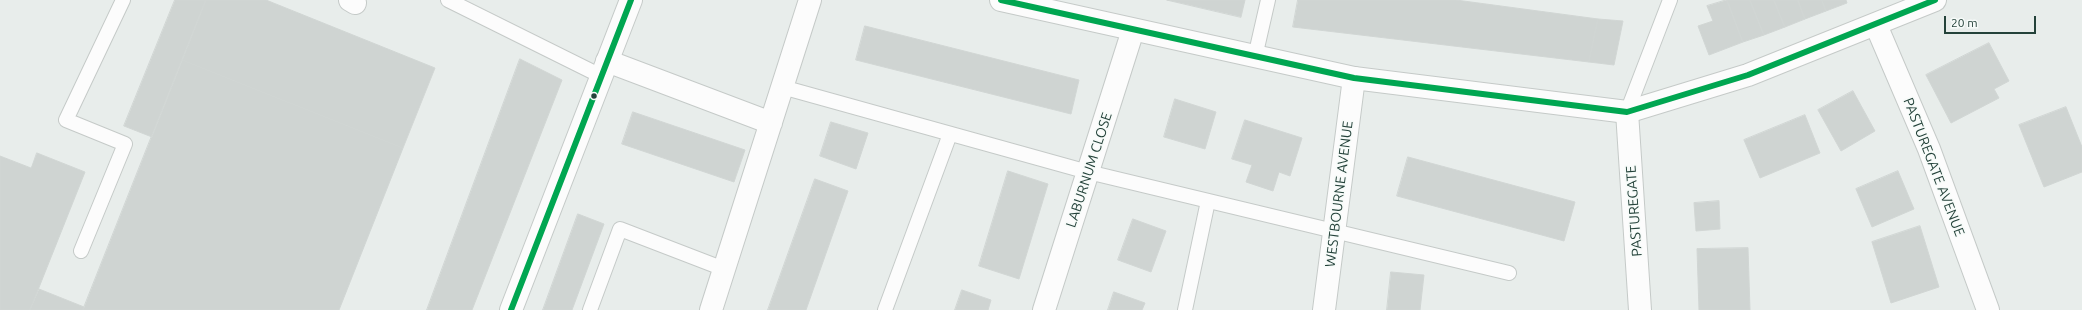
<!DOCTYPE html>
<html>
<head>
<meta charset="utf-8">
<style>
  body { margin:0 }
  #map { position:relative; width:2082px; height:310px; overflow:hidden; background:#e8edeb; font-family:Ubuntu,sans-serif }
  canvas { display:block }
  .scale { position:absolute; left:1944px; top:16px; width:92px; height:18px; box-sizing:border-box; border:2px solid #24423a; border-top:0; padding-left:5px; font-size:12px; line-height:14px; white-space:nowrap; color:#24423a; -webkit-text-stroke:3px #f7fbf9; paint-order:stroke }
</style>
</head>
<body>
<div id="map">
<canvas width="2082" height="310"></canvas>
<div class="scale">20 m</div>
</div>
<script>
const c = document.querySelector('canvas').getContext('2d');
c.lineJoin = 'round';
function fillPath(path, color) { c.fillStyle = color; c.fill(path, 'evenodd'); }
function trace(path, color, width, dash) { c.strokeStyle = color; c.lineWidth = width; c.lineCap = dash ? 'butt' : 'round'; c.setLineDash(dash || []); c.stroke(path); }
function write(font, color, halo, rows, align = 'center') {
  c.font = font + ' Ubuntu,sans-serif'; c.lineWidth = 3; c.setLineDash([]); c.textBaseline = 'middle'; c.strokeStyle = halo; c.fillStyle = color; for (const [text, x, y, turn = 0] of rows) {
    c.save(); c.translate(x, y); c.rotate((+turn || 0) * Math.PI / 180); c.textAlign = isNaN(turn) ? turn : align; if (halo) c.strokeText(text, 0, 0); c.fillText(text, 0, 0); c.restore();
  }
}
const building = new Path2D(`
  M 175,0 L 206,0 L 152,137 L 124,126 Z
  M 206,0 L 266,0 L 435,68 L 403,148 L 182,60 Z
  M 1167,0 L 1245,0 L 1241,17 Z
  M 1298,0 L 1456,0 L 1598,19 L 1589,62 L 1293,27 Z
  M 1727,0 L 1743,42 L 1709,55 L 1698,26 L 1713,21 L 1707,6 Z
  M 1727,0 L 1750,0 L 1764,35 L 1743,42 Z
  M 1750,0 L 1774,0 L 1785,27 L 1764,35 Z
  M 1774,0 L 1798,0 L 1805,19 L 1785,27 Z
  M 1798,0 L 1822,0 L 1826,11 L 1805,19 Z
  M 1822,0 L 1846,0 L 1847,3 L 1826,11 Z
  M 1598,19 L 1623,21 L 1614,65 L 1589,62 Z
  M 865,26 L 1079,80 L 1071,114 L 856,60 Z
  M 1989,43 L 2009,81 L 1994,89 L 1999,98 L 1951,123 L 1926,75 Z
  M 520,59 L 562,80 L 472,310 L 427,310 Z
  M 182,60 L 403,148 L 339,310 L 83,310 Z
  M 1853,91 L 1875,131 L 1841,151 L 1818,110 Z
  M 1175,99 L 1216,112 L 1205,149 L 1164,137 Z
  M 2066,107 L 2082,147 L 2082,172 L 2044,187 L 2019,125 Z
  M 633,112 L 745,150 L 734,182 L 622,144 Z
  M 1805,115 L 1820,153 L 1760,178 L 1744,140 Z
  M 1245,120 L 1302,138 L 1290,176 L 1279,172 L 1273,191 L 1246,182 L 1252,165 L 1232,159 Z
  M 831,122 L 868,133 L 856,169 L 820,156 Z
  M 37,153 L 85,172 L 30,310 L 0,310 L 0,156 L 31,168 Z
  M 1408,157 L 1575,202 L 1564,241 L 1397,196 Z
  M 1008,171 L 1048,184 L 1019,279 L 979,266 Z
  M 1898,171 L 1914,209 L 1872,227 L 1856,189 Z
  M 815,179 L 848,191 L 806,310 L 768,310 Z
  M 1719,201 L 1720,229 L 1696,231 L 1694,203 Z
  M 578,214 L 604,224 L 572,310 L 543,310 Z
  M 1133,219 L 1166,231 L 1151,272 L 1118,260 Z
  M 1920,226 L 1939,287 L 1891,303 L 1872,242 Z
  M 1748,248 L 1750,310 L 1699,310 L 1697,249 Z
  M 1391,272 L 1424,275 L 1420,310 L 1387,310 Z
  M 39,289 L 84,307 L 83,310 L 30,310 Z
  M 962,290 L 991,300 L 988,310 L 955,310 Z
  M 1114,292 L 1145,303 L 1142,310 L 1108,310 Z`);
fillPath(building, '#cfd4d2');
trace(building, '#d1d6d4', 1);
const service = new Path2D(`
  M 448,0 L 601,76
  M 1255,57 L 1268,0
  M 782,87 L 1088,172 L 1509,273
  M 1627,112 L 1670,0
  M 81,251 L 125,144 L 66,120 L 123,0
  M 590,310 L 620,229 L 724,269
  M 885,310 L 950,134
  M 1185,310 L 1208,201`);
const minor = new Path2D(`
  M 350,0 L 355,3
  M 1876,25 L 1929,149 L 1988,310
  M 607,61 L 771,123
  M 1627,112 L 1640,310
  M 711,310 L 810,0
  M 1044,310 L 1133,30
  M 1324,310 L 1354,78`);
const tertiary = new Path2D(`
  M 1001,0 L 1354,78 L 1627,112 L 1748,75 L 1935,0
  M 511,310 L 631,0`);
trace(service, '#c5cac8', 16);
trace(minor, '#c5cac8', 24);
trace(tertiary, '#c5cac8', 24);
trace(service, '#fcfcfc', 14);
trace(minor, '#fcfcfc', 22);
trace(tertiary, '#fcfcfc', 22);
trace(new Path2D(`
  M 1001,0 L 1354,78 L 1627,112 L 1748,75 L 1935,0
  M 511,310 L 631,0`), '#00a651', 6);
for (const [x, y, r, color] of [
  [594,96,3.5,"#24423a"]
]) { const dot = new Path2D(); dot.arc(x, y, r, 0, 2 * Math.PI); c.fillStyle = color; c.fill(dot); trace(dot, '#f7fbf9', 1.5); }
write('14px', '#24423a', '#f7fbf9', [
  ["PASTUREGATE AVENUE",1934,167,69],
  ["LABURNUM CLOSE",1089,170,-72],
  ["WESTBOURNE AVENUE",1339,194,-83],
  ["PASTUREGATE",1634,211,-94]
]);
</script>
</body>
</html>
